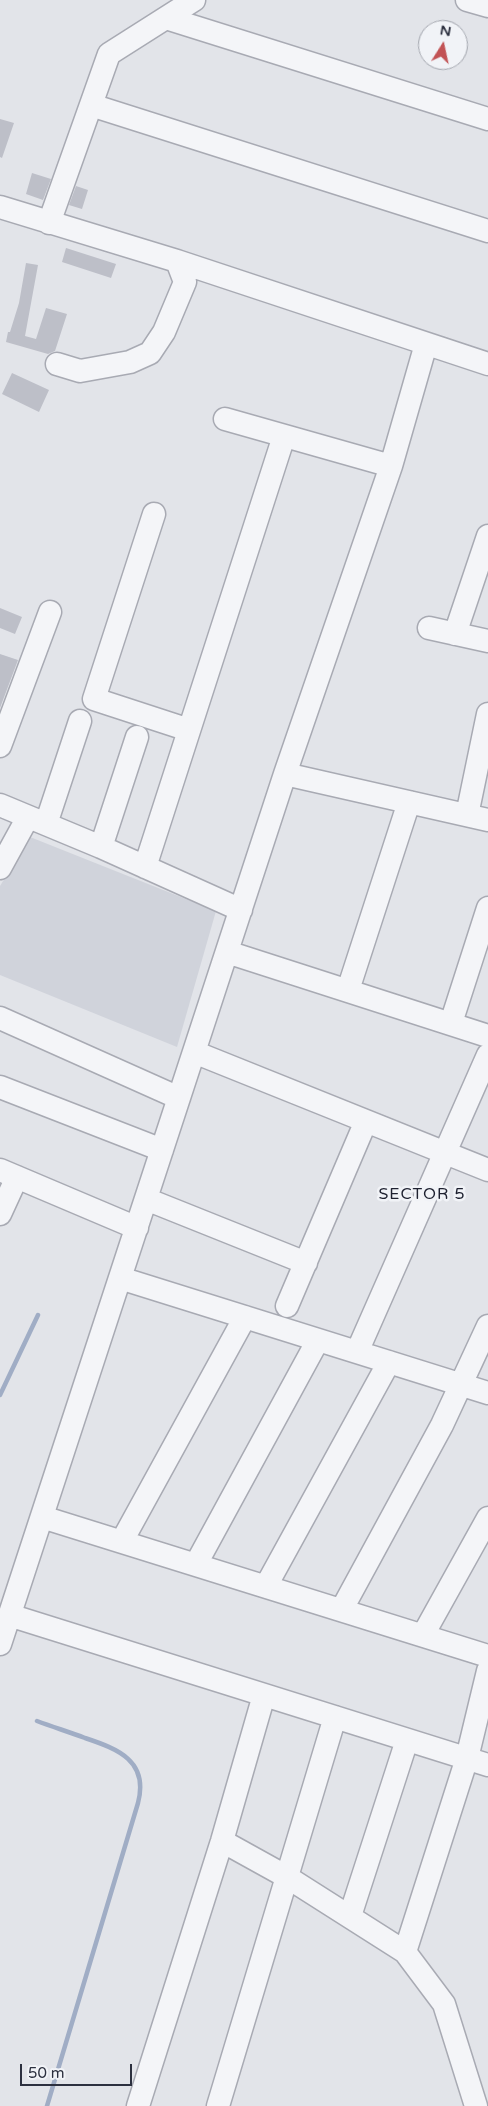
<!DOCTYPE html>
<html>
<head>
<meta charset="utf-8">
<style>
  body { margin:0 }
  #map { position:relative; width:488px; height:2106px; overflow:hidden; background:#e2e4e9; font-family:"Varela Round",sans-serif }
  canvas { display:block }
  .north { position:absolute; left:418px; top:20px; width:50px; height:50px; box-sizing:border-box; background:#f1f3f7; border:1px solid #a2a5ad; border-radius:50%; rotate:10deg; font-size:14px; font-weight:700; line-height:20px; text-align:center; color:#2c303f }
  .north::after { content:''; display:block; margin:auto; width:18px; height:22px; background:#c25355; clip-path:polygon(50% 0,100% 100%,50% 72%,0 100%) }
  .scale { position:absolute; left:20px; top:2064px; width:112px; height:22px; box-sizing:border-box; border:2px solid #2c303f; border-top:0; padding-left:6px; font-size:15px; line-height:18px; white-space:nowrap; color:#2c303f; -webkit-text-stroke:4px #f1f3f7; paint-order:stroke }
</style>
</head>
<body>
<div id="map">
<canvas width="488" height="2106"></canvas>
<div class="north">N</div>
<div class="scale">50 m</div>
</div>
<script>
const c = document.querySelector('canvas').getContext('2d');
c.lineJoin = 'round';
function fillPath(path, color) { c.fillStyle = color; c.fill(path, 'evenodd'); }
function trace(path, color, width, dash) { c.strokeStyle = color; c.lineWidth = width; c.lineCap = dash ? 'butt' : 'round'; c.setLineDash(dash || []); c.stroke(path); }
function write(font, color, halo, rows, align = 'center') {
  c.font = font + ' "Varela Round",sans-serif'; c.lineWidth = 5; c.setLineDash([]); c.textBaseline = 'middle'; c.strokeStyle = halo; c.fillStyle = color; for (const [text, x, y, turn = 0] of rows) {
    c.save(); c.translate(x, y); c.rotate((+turn || 0) * Math.PI / 180); c.textAlign = isNaN(turn) ? turn : align; if (halo) c.strokeText(text, 0, 0); c.fillText(text, 0, 0); c.restore();
  }
}
fillPath(new Path2D(`
  M 30,837 L 216,911 L 177,1047 L 0,975 L 0,886 Z`), '#d0d3db');
trace(new Path2D(`
  M 0,1395 L 38,1315
  M 37,1721 C 53,1727 69,1732 85,1738 C 118,1749 149,1761 138,1803 L 47,2106`), '#a0adc5', 4.5);
fillPath(new Path2D(`
  M 0,119 L 14,123 L 2,158 L 0,157 Z
  M 32,173 L 51,179 L 43,200 L 26,194 Z
  M 76,186 L 88,190 L 82,209 L 69,205 Z
  M 66,248 L 116,264 L 111,278 L 62,262 Z
  M 26,263 L 38,265 L 25,336 L 36,339 L 46,308 L 67,314 L 55,351 L 48,354 L 6,342 L 8,332 L 10,332 L 19,303 Z
  M 12,373 L 49,390 L 39,412 L 2,394 Z
  M 0,608 L 22,617 L 15,634 L 0,628 Z
  M 0,654 L 18,660 L 0,708 Z`), '#bdbfc8');
const minor = new Path2D(`
  M 467,0 L 488,6
  M 166,18 L 488,119
  M 91,105 L 488,231
  M 0,207 L 177,261 L 488,364
  M 49,223 L 109,54 L 194,0
  M 57,364 L 80,371 L 130,362 L 150,353 L 164,332 L 185,282 L 177,261
  M 225,419 L 391,466
  M 154,514 L 94,699 L 189,730
  M 429,628 L 488,641
  M 455,634 L 488,536
  M 0,746 L 50,612
  M 285,774 L 488,820
  M 0,805 L 101,847 L 241,910
  M 467,815 L 488,714
  M 46,824 L 80,721
  M 101,847 L 137,737
  M 145,867 L 284,436
  M 0,868 L 28,817
  M 227,952 L 488,1036
  M 348,990 L 409,802
  M 0,1018 L 179,1098
  M 451,1023 L 488,908
  M 194,1052 L 488,1170
  M 0,1087 L 162,1150
  M 0,1170 L 137,1228
  M 146,1199 L 306,1263
  M 0,1214 L 17,1177
  M 120,1278 L 488,1393
  M 287,1306 L 366,1121
  M 357,1352 L 488,1055
  M 42,1517 L 488,1656
  M 122,1541 L 245,1317
  M 196,1564 L 318,1340
  M 266,1586 L 389,1362
  M 342,1609 L 442,1425 L 488,1326
  M 9,1615 L 488,1765
  M 423,1635 L 488,1518
  M 0,1644 L 285,774 L 391,466 L 426,344
  M 222,1841 L 287,1877 L 405,1952 L 467,1758 L 488,1671
  M 350,1916 L 407,1740
  M 405,1952 L 444,2004 L 476,2106
  M 138,2106 L 222,1841 L 264,1695
  M 218,2106 L 335,1717`);
trace(minor, '#a8aab3', 25);
trace(minor, '#f4f5f8', 22);
c.letterSpacing = '1px';
write('16px', '#1e2130', '#f1f3f7', [
  ["SECTOR 5",422,1195]
]);
c.letterSpacing = '0px';
</script>
</body>
</html>
